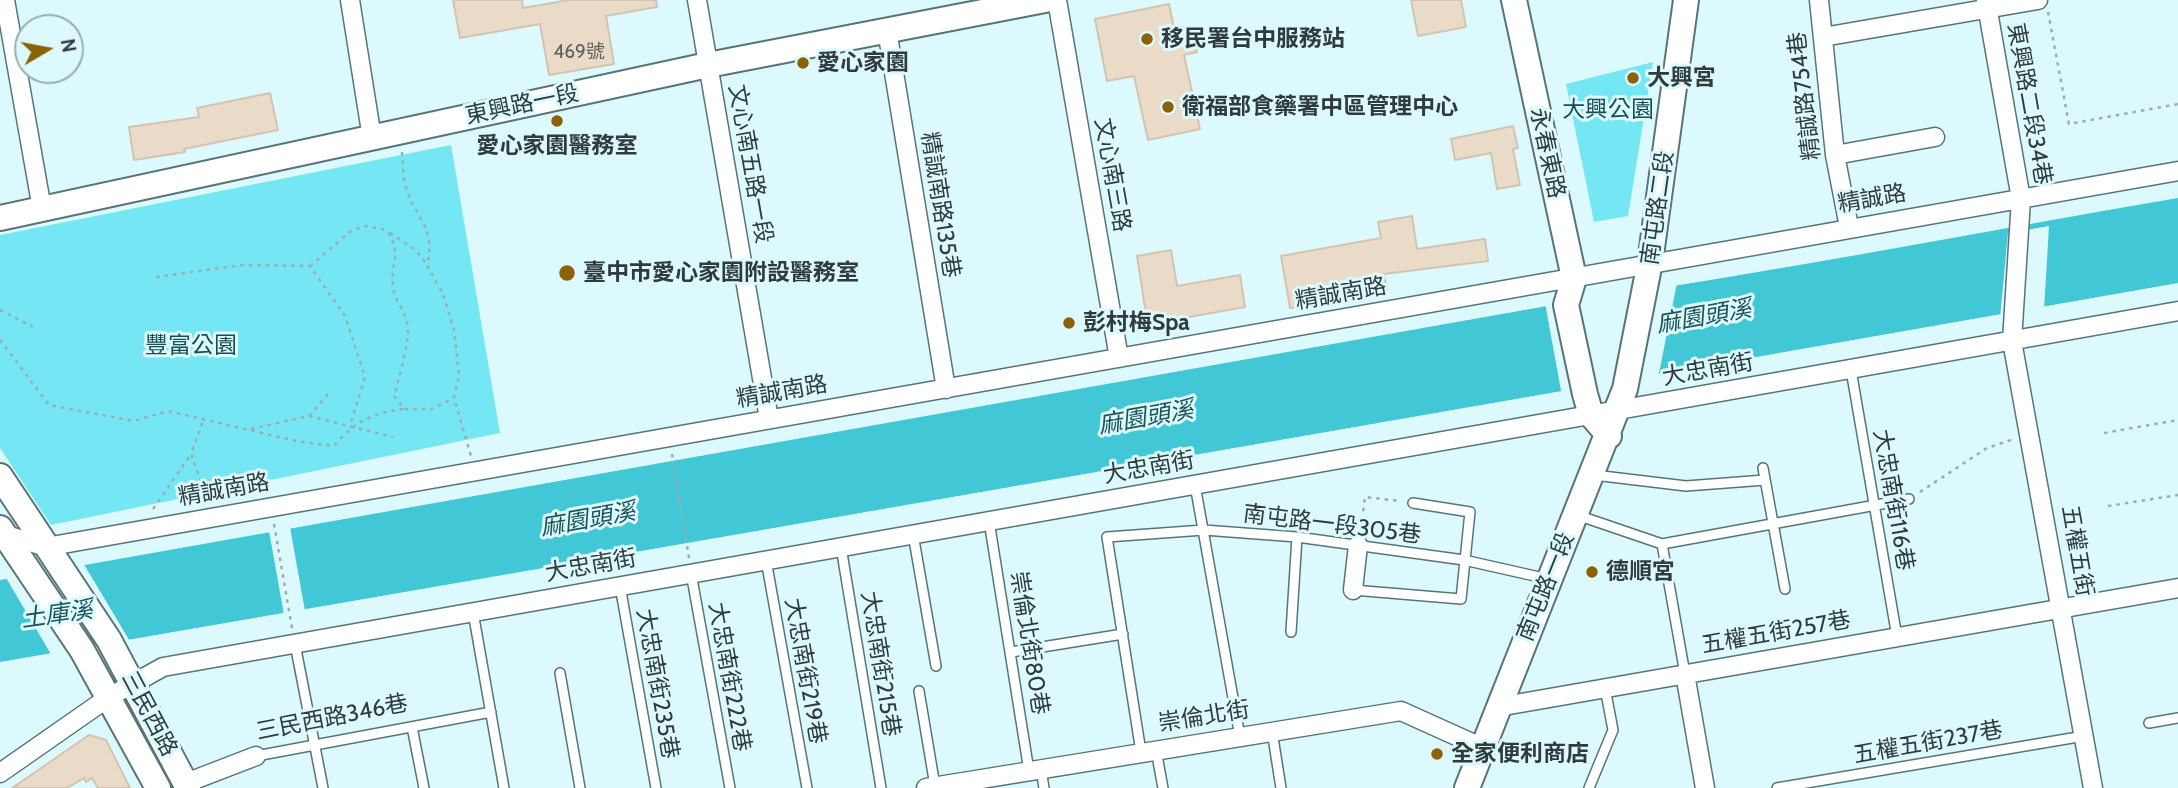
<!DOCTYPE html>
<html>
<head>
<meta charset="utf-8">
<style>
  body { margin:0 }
  #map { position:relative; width:2178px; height:788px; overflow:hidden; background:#dcfafd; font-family:Cabin,sans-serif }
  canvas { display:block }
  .north { position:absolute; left:14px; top:14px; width:70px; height:70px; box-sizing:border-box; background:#dcfafd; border:2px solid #97aeb0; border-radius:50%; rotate:80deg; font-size:19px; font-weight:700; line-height:28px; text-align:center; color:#303b3d }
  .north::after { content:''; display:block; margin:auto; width:24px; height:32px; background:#8d6206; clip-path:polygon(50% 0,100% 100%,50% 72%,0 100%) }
</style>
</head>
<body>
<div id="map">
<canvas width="2178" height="788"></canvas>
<div class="north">N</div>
</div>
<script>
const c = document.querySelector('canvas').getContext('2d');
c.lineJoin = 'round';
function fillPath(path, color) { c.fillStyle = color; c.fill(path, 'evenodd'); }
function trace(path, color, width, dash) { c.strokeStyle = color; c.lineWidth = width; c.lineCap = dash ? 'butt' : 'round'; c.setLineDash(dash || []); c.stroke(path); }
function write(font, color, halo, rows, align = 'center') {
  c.font = font + ' Cabin,"Noto Sans TC",sans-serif'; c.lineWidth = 6; c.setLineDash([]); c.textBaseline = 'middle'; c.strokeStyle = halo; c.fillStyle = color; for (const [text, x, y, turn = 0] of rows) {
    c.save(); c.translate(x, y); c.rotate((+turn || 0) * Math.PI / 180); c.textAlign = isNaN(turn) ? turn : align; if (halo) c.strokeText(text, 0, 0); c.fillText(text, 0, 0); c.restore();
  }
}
fillPath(new Path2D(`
  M 1653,62 L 1628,216 L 1594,222 L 1566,84 Z
  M 451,145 L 500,433 L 51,525 L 0,448 L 0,235 Z`), '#75e6f3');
fillPath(new Path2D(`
  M 2178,198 L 2178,283 C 1452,411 726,536 0,662 L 0,580 L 1564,303 C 1770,273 1973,233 2178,198 Z`), '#41c7d5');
fillPath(new Path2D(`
  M 2049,226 L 2044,310 L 2000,318 L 2008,233 Z
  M 1677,283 L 1658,378 L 1562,396 L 1545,303 Z
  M 290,527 L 305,611 L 284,615 L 269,531 Z
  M 82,561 L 131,643 L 52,656 L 5,576 Z`), '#dcfafd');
const building = new Path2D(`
  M 453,0 L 522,0 L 523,8 L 569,0 L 656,0 L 657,7 L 606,16 L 614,64 L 549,75 L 540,24 L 460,38 Z
  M 1411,0 L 1461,0 L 1466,27 L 1418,36 Z
  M 1169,4 L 1175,33 L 1193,30 L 1197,52 L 1184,55 L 1200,129 L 1148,140 L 1134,76 L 1107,81 L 1095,19 Z
  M 270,93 L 278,130 L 184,149 L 185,152 L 134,160 L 129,127 L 199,117 L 197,108 Z
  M 1513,126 L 1518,148 L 1513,149 L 1520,185 L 1497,189 L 1491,153 L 1455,160 L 1451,139 Z
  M 1412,216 L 1417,249 L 1485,239 L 1488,261 L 1384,274 L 1387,291 L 1290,308 L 1281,256 L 1381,238 L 1378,222 Z
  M 1171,250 L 1177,286 L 1240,275 L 1245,307 L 1161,322 L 1146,314 L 1137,256 Z
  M 89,735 L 106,740 L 130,788 L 98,788 L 92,778 L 86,782 L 84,778 L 67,788 L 12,788 Z`);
fillPath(building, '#e9dbc7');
trace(building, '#d2c4b0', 2);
const lane = new Path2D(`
  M 1851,370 L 1897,637
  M 1763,468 L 1785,589
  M 1594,475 L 1686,486 L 1765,480
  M 1195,485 L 1240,737
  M 1577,515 L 1662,544 L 1909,499
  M 989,521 L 1029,771
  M 913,534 L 936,666
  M 1662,544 L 1685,674
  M 841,547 L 881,788
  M 766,560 L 807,788
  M 691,573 L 730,788
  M 620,586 L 656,788
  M 1353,590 L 1461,599 L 1470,512 L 1413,503
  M 473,612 L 504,788
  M 1291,632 L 1297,537
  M 295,644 L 323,788
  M 1011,652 L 1123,634
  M 560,673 L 580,788
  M 919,691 L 935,786
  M 2149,723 L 2178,718
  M 412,727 L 424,788
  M 1272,731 L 1281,788
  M 1156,750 L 1163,788
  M 1141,752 L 1107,537 L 1204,530 L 1297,537 L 1464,560 L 1548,579
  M 256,756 L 491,712
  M 1041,769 L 1044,788
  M 1589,788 L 1613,730 L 1605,688
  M 1777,788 L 2084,736`);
const street = new Path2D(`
  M 5,0 L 42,209
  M 350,0 L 372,138
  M 697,0 L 769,419
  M 1057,0 L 1119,358
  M 1819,0 L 1835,155 L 1849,227
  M 1986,0 L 2021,199 L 2012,341 L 2093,788
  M 887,30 L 946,389
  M 1823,37 L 2038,0
  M 1835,155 L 1935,137
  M 0,533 L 46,547 L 2178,171
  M 1353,590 L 1358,545
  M 1685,674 L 1705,788
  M 1498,707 L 2178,588
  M 0,773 L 109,697 L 163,667 L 2178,311
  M 186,783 L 256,756
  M 926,788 L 1401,711 L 1483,748`);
const secondary = new Path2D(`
  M 1514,0 L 1574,278 L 1566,305 L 1585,394 L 1591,415 L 1609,436
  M 0,218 L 708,65 L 1045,0
  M 0,476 L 109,640 L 188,788
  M 0,528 L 82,650 L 158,788
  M 1467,788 L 1625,389 L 1650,262 L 1686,0`);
trace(lane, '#597477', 12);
trace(street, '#597477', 21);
trace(secondary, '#597477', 28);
trace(new Path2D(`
  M 2048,12 L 2069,124 L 2178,104
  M 402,152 C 403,165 403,179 407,191 C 417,220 436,228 427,265 L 443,294 L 454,330 L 459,375 L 454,398 L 471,456
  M 390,233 L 416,250 L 427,265
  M 310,266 L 351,231 L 365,226 L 387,230 C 403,257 390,260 393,287 C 394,300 404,309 407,322 C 411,340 399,377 394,396 L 404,409 L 432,409 L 454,398
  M 156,277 L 242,265 L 310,266 L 345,316 L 365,377 L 350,426
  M 0,310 L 33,327
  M 0,340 L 49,405 L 134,421 L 168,411 L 296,441 L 334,446 C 354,422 374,412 404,409
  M 309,416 L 393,437
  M 251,429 L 309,416 L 329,393
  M 2104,433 L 2178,420
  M 672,454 L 689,558
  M 201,482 L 191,454 L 203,421
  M 1920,492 L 1987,448 L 2014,439
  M 2108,506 L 2178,495
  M 153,509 L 191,454
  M 274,524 L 292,628
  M 1361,528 L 1365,497 L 1400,501`), '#98aeb1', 2.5, [3.5, 5]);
trace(lane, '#fff', 9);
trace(street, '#fff', 18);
trace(secondary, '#fff', 24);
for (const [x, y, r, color] of [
  [1147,39,7,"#8d6206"],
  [803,63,7,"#8d6206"],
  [1633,78,7,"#8d6206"],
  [1168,107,7,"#8d6206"],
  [557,121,7,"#8d6206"],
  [567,273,9,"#8d6206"],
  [1069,323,7,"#8d6206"],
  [1592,572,7,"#8d6206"],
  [1437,754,7,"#8d6206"]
]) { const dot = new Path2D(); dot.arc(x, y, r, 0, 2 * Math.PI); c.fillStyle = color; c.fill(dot); trace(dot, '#dcfafd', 2.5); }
write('19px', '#5e6360', null, [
  ["469號",579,52]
]);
write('bold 23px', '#303b3d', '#dcfafd', [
  ["移民署台中服務站",1161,39],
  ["愛心家園",817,63],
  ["大興宮",1647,78],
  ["衛福部食藥署中區管理中心",1182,107],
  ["愛心家園醫務室",557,146,"center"],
  ["臺中市愛心家園附設醫務室",583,273],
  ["彭村梅Spa",1083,323],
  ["德順宮",1606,572],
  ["全家便利商店",1451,754]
], 'left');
write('23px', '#303b3d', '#dcfafd', [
  ["精誠路754巷",1805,96,-97],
  ["東興路二段34巷",2029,104,80],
  ["東興路一段",522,105,-12],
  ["永春東路",1547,153,78],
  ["文心南五路一段",750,164,80],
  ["文心南三路",1112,175,80],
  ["精誠路",1872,199,-10],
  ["精誠南路135巷",940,205,81],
  ["南屯路二段",1658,208,-82],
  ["精誠南路",1341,294,-10],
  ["大忠南街",1708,370,-10],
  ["精誠南路",782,392,-10],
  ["大忠南街",1149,468,-10],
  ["精誠南路",224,490,-10],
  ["大忠南街116巷",1893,500,80],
  ["南屯路一段305巷",1332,525,7],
  ["五權五街",2077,551,80],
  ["大忠南街",591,566,-10],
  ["南屯路一段",1546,587,-68],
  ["五權五街257巷",1776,633,-10],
  ["崇倫北街80巷",1029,643,81],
  ["大忠南街215巷",880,664,81],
  ["大忠南街219巷",805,671,80],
  ["大忠南街222巷",729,677,80],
  ["大忠南街235巷",657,684,80],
  ["三民西路",149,714,62],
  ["崇倫北街",1204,717,-9],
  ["三民西路346巷",332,718,-11],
  ["五權五街237巷",1928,743,-10]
]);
write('23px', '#164e54', '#dcfafd', [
  ["大興公園",1608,110],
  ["豐富公園",191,346]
]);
write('italic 24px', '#1b5258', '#dcfafd', [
  ["麻園頭溪",1704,317,-10],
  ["麻園頭溪",1146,418,-10],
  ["麻園頭溪",588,520,-10],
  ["土庫溪",57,615,-8]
]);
</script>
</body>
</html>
